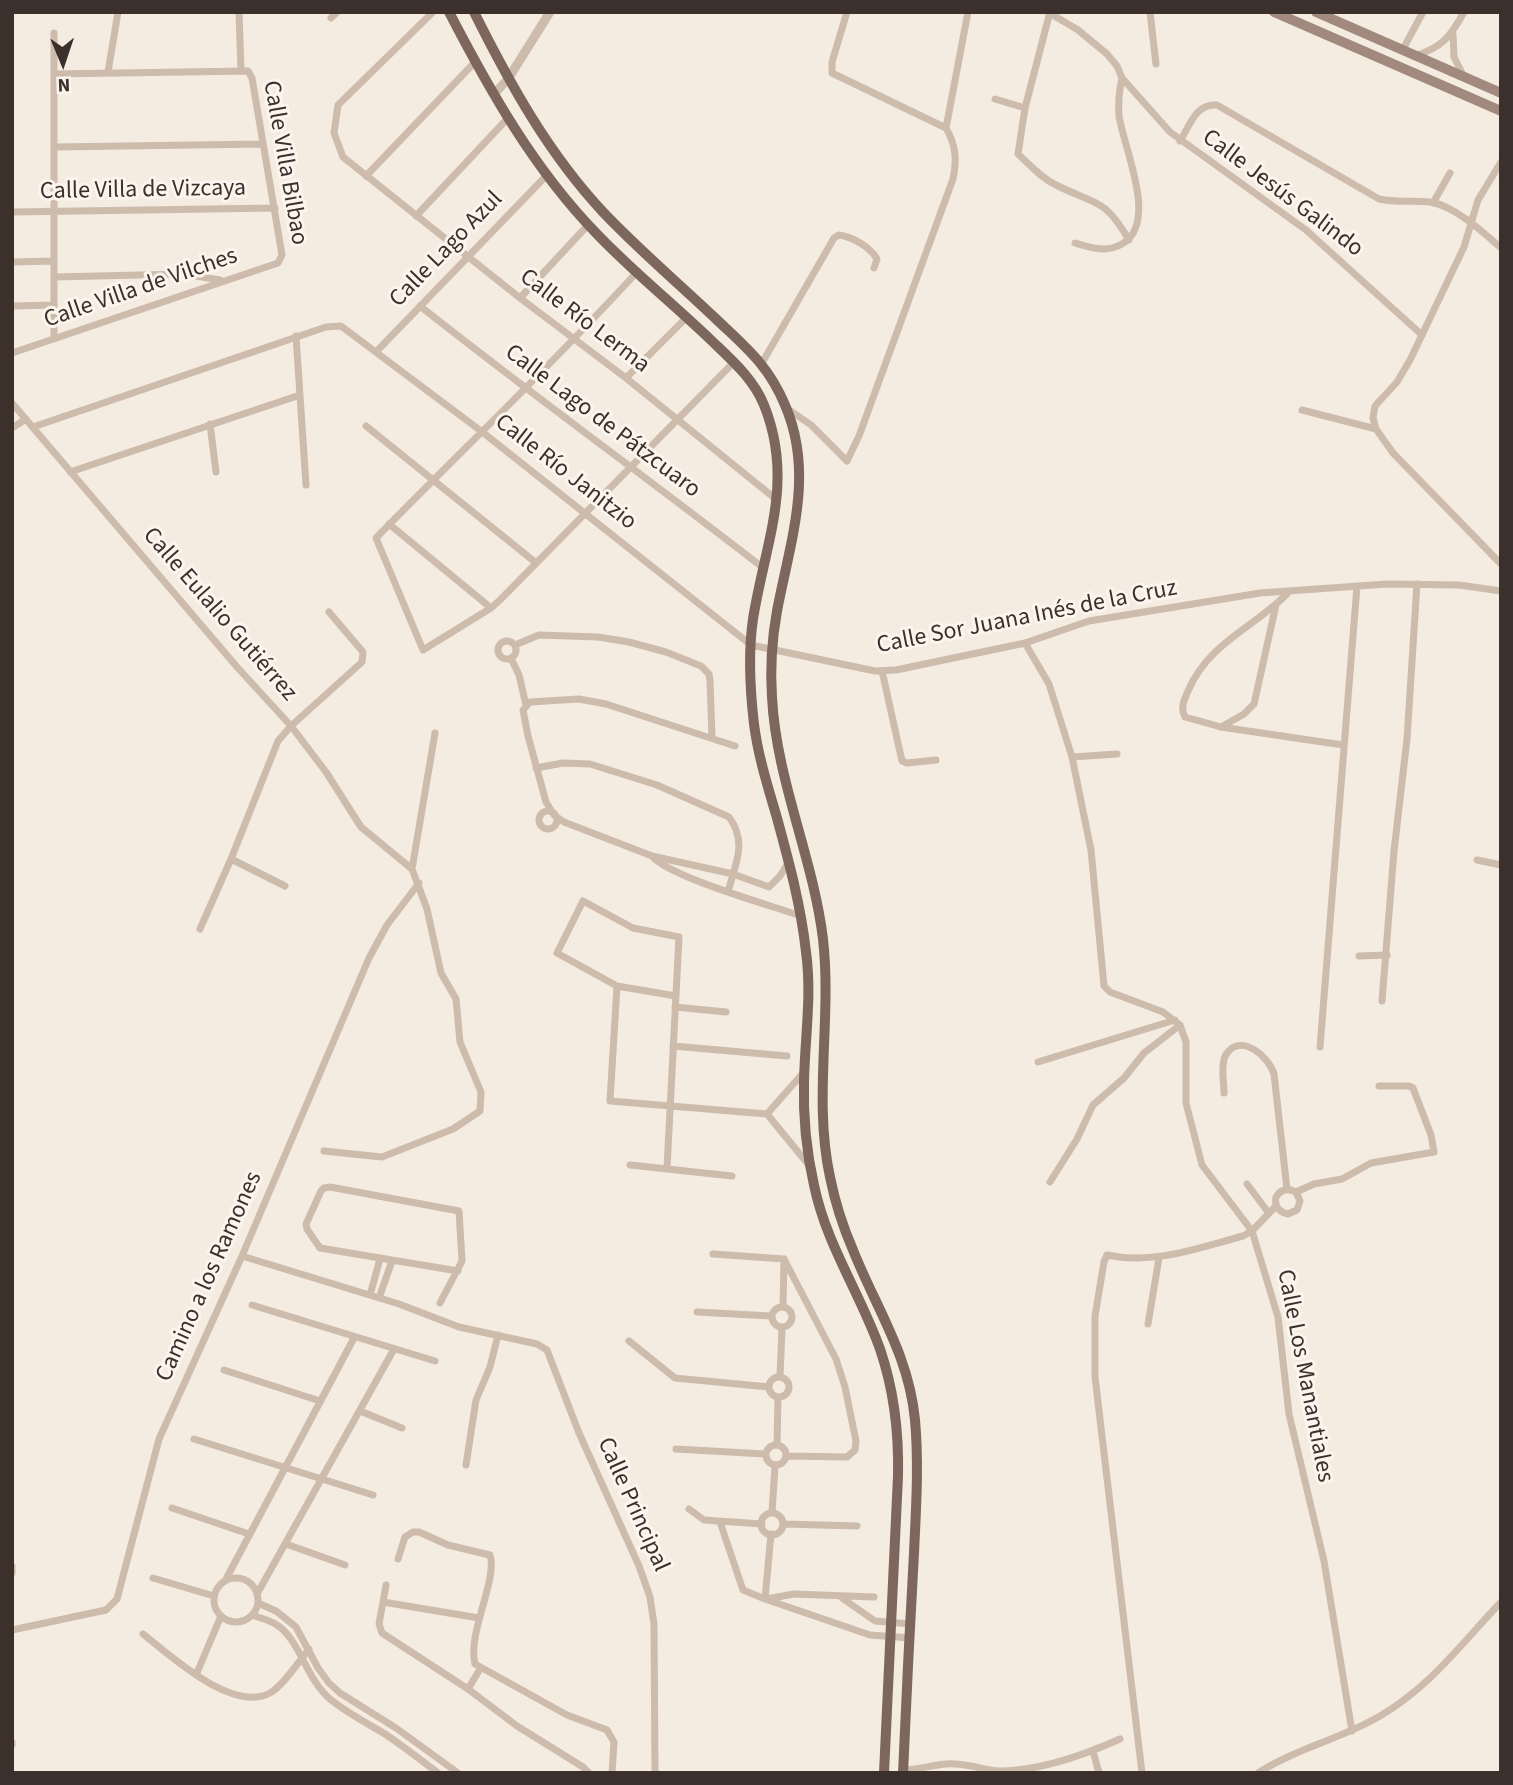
<!DOCTYPE html>
<html>
<head>
<meta charset="utf-8">
<style>
  body { margin:0 }
  #map { position:relative; width:1513px; height:1785px; overflow:hidden; background:#f4ebe1; font-family:"Source Sans 3",sans-serif }
  canvas { display:block }
  .frame { position:absolute; inset:0; border:14px solid #3b302b; pointer-events:none }
  .north { position:absolute; left:28px; top:28px; width:70px; height:70px; -webkit-text-stroke:5px #fbf5ee; paint-order:stroke; rotate:178deg; font-size:19px; font-weight:700; line-height:28px; text-align:center; color:#3b302b }
  .north::after { content:''; display:block; margin:auto; width:24px; height:32px; background:#3b302b; clip-path:polygon(50% 0,100% 100%,50% 72%,0 100%) }
</style>
</head>
<body>
<div id="map">
<canvas width="1513" height="1785"></canvas>
<div class="frame"></div>
<div class="north">N</div>
</div>
<script>
const c = document.querySelector('canvas').getContext('2d');
c.lineJoin = 'round';
function trace(path, color, width, dash) { c.strokeStyle = color; c.lineWidth = width; c.lineCap = dash ? 'butt' : 'round'; c.setLineDash(dash || []); c.stroke(path); }
function write(font, color, halo, rows, align = 'center') {
  c.font = font + ' "Source Sans 3",sans-serif'; c.lineWidth = 6; c.setLineDash([]); c.textBaseline = 'middle'; c.strokeStyle = halo; c.fillStyle = color; for (const [text, x, y, turn = 0] of rows) {
    c.save(); c.translate(x, y); c.rotate((+turn || 0) * Math.PI / 180); c.textAlign = isNaN(turn) ? turn : align; if (halo) c.strokeText(text, 0, 0); c.fillText(text, 0, 0); c.restore();
  }
}
trace(new Path2D(`
  M 239,12 L 241,71
  M 433,12 L 338,105 L 334,133 L 343,157 L 520,298 L 626,378 L 777,500
  M 847,12 L 832,62 L 832,73 L 946,128
  M 1048,12 L 1078,30 L 1107,54 L 1117,66 L 1122,78 L 1170,132 L 1306,230 L 1422,335
  M 1050,12 L 1025,108 L 1018,154 C 1030,165 1041,178 1056,185 C 1096,205 1104,197 1129,240
  M 1150,12 L 1156,64
  M 331,18 L 337,12
  M 1453,34 L 1454,57 L 1464,77
  M 1402,51 L 1423,12
  M 1414,56 C 1442,48 1451,36 1464,12
  M 108,72 L 118,12
  M 995,99 L 1025,108
  M 946,128 L 968,12
  M 1180,141 C 1190,125 1196,103 1217,105 L 1379,199 C 1397,203 1413,200 1430,202 C 1455,206 1483,232 1501,248
  M 55,147 L 263,144
  M 1501,162 L 1478,200 L 1464,247 L 1410,360 L 1397,382 L 1375,406 L 1373,418 L 1376,429 L 1393,453 L 1501,564
  M 366,176 L 475,62
  M 1433,203 L 1450,173
  M 12,212 L 275,208
  M 416,216 L 508,118
  M 1075,243 C 1092,248 1106,253 1122,244 C 1159,223 1124,149 1119,116 C 1118,103 1119,91 1122,78
  M 12,262 L 54,261
  M 637,272 C 553,364 463,449 376,538 L 423,650 L 491,608 L 500,600 L 734,362
  M 54,277 L 184,274 L 220,280
  M 520,298 L 588,225
  M 12,306 L 53,305
  M 420,306 C 532,395 649,479 762,567
  M 296,336 L 306,485
  M 54,339 L 54,33
  M 376,352 L 547,175
  M 12,353 L 278,263 L 282,255 L 252,78 L 248,71 L 54,74
  M 762,363 L 834,238 L 839,235 C 853,237 870,247 877,259 L 874,268
  M 626,378 L 687,317
  M 12,403 L 237,667 L 291,726 L 326,772 L 361,827 L 412,869 L 427,909 L 441,973 L 456,999 L 460,1042 L 481,1092 L 480,1111 L 453,1129 L 382,1157 L 324,1151
  M 788,409 L 811,425 L 847,461 L 859,436 L 953,179 C 957,160 956,145 946,128
  M 1302,410 L 1376,429
  M 210,424 L 216,472
  M 366,426 L 535,562
  M 33,427 L 326,327 L 341,326 L 481,431 L 751,645 L 875,671 L 896,670 L 1025,643 L 1089,621 L 1260,593 L 1387,584 L 1459,585 L 1501,591
  M 12,428 L 26,419
  M 70,472 L 300,395
  M 389,524 L 491,608
  M 1289,592 C 1254,628 1209,642 1188,691 C 1184,701 1180,707 1185,717 L 1221,727 L 1343,745
  M498 650a9 9 0 1 1 18 0a9 9 0 1 1-18 0Z
  M 1025,643 L 1049,684 L 1072,757 L 1091,850 L 1104,986 L 1110,992 L 1163,1012 L 1180,1025 L 1186,1042 L 1186,1103 L 1202,1165 L 1252,1231 L 1278,1317 L 1289,1414 L 1324,1561 L 1352,1731
  M 515,645 L 539,635 L 598,637 L 629,642 L 666,652 L 701,666 L 709,674 L 710,681 L 712,738
  M 511,658 L 519,675 L 526,705
  M 882,671 L 902,761 L 907,763 L 936,760
  M 1221,727 L 1244,714 L 1254,704 L 1276,605
  M 735,746 L 606,704 L 579,699 L 530,702 L 523,710 L 528,736 L 546,802 L 554,815 L 564,822 L 652,856 L 733,874 L 769,887 L 780,876 L 788,863
  M 1072,757 L 1117,754
  M 536,768 L 563,763 L 590,764 L 657,785 L 729,817 C 748,843 735,864 728,892
  M539 820a9 9 0 1 1 18 0a9 9 0 1 1-18 0Z
  M 652,856 C 669,877 770,905 801,916
  M 231,859 L 285,886
  M 1477,860 L 1501,865
  M 412,869 L 435,733
  M 200,929 L 231,859 L 278,741 L 291,726 L 362,662 L 363,652 L 329,612
  M 1359,956 L 1387,955
  M 617,986 L 610,1101 L 767,1114 L 808,1164
  M 1382,1001 L 1394,851 L 1407,739 L 1417,584
  M 675,1007 L 726,1012
  M 673,1046 L 787,1056
  M 1320,1047 L 1357,586
  M 1038,1062 L 1175,1020
  M 1224,1093 C 1224,1082 1220,1062 1227,1053 C 1242,1033 1269,1057 1274,1074 L 1287,1189
  M 767,1114 L 804,1072
  M 630,1165 L 732,1176
  M 667,1168 L 679,937 L 633,928 L 583,901 L 557,953 L 617,986 L 676,996
  M 1050,1182 L 1077,1139 L 1093,1105 L 1124,1078 L 1144,1053 L 1180,1025
  M 1247,1184 L 1268,1212
  M 1296,1192 L 1300,1201 L 1297,1210 L 1288,1214 C 1279,1212 1274,1206 1276,1197 C 1281,1189 1288,1188 1296,1192 L 1314,1184 L 1342,1179 L 1371,1163 L 1434,1152 L 1431,1135 L 1413,1088 L 1409,1086 L 1379,1086
  M 713,1254 L 784,1259
  M 242,1256 L 399,1304 L 459,1327 L 537,1344 L 547,1350 L 579,1433 L 639,1566 L 650,1597 L 654,1624 L 655,1773
  M 784,1259 L 836,1359 L 845,1387 L 856,1441 L 855,1450 L 847,1457 L 786,1456
  M 370,1295 L 380,1259
  M 379,1298 L 392,1261
  M 440,1303 L 462,1261 L 459,1211 L 330,1187 L 324,1188 L 321,1191 L 306,1224 L 307,1229 L 320,1248 L 458,1271
  M 252,1305 L 435,1361
  M772 1317a10 10 0 1 1 20 0a10 10 0 1 1-20 0Z
  M 783,1307 L 784,1260
  M 697,1312 L 771,1316
  M 1148,1324 L 1159,1258
  M 629,1341 L 675,1378 L 769,1387
  M 224,1370 L 320,1401
  M769 1387a10 10 0 1 1 20 0a10 10 0 1 1-20 0Z
  M 780,1377 L 782,1328
  M 360,1411 L 402,1428
  M 194,1439 L 373,1495
  M766 1455a10 10 0 1 1 20 0a10 10 0 1 1-20 0Z
  M 777,1445 L 778,1398
  M 676,1449 L 765,1454
  M 466,1465 L 476,1400 L 490,1367 L 498,1335
  M 172,1508 L 249,1534
  M 689,1509 L 704,1520 L 762,1524
  M 772,1513 L 775,1466
  M761 1524a11 11 0 1 1 22 0a11 11 0 1 1-22 0Z
  M 720,1522 L 743,1590 L 765,1599 L 870,1635 L 910,1638
  M 783,1524 L 857,1526
  M 286,1544 L 345,1565
  M 398,1559 L 405,1537 L 413,1532 L 419,1532 L 448,1545 L 490,1555 C 498,1579 467,1634 475,1664 L 567,1715 L 607,1730 L 614,1742 L 612,1773
  M 12,1566 L 12,1573
  M 153,1578 L 214,1596
  M214 1600a22 22 0 1 1 44 0a22 22 0 1 1-44 0Z
  M 225,1581 L 354,1338
  M 386,1585 L 379,1624 L 382,1633 L 468,1689
  M 257,1594 L 394,1349
  M 842,1598 L 875,1621 L 911,1624
  M 765,1599 L 771,1534
  M 766,1599 L 794,1594 L 874,1597
  M 383,1602 L 479,1618
  M 258,1603 L 276,1611 L 296,1627 L 318,1668 L 329,1683 L 340,1693 L 396,1728 L 458,1773
  M 252,1615 C 260,1618 270,1620 277,1625 C 300,1640 306,1679 330,1699 C 347,1713 367,1723 385,1734 C 403,1746 421,1760 438,1773
  M 12,1630 L 106,1610 L 117,1599 L 159,1439 L 242,1256 L 369,958 L 387,925 L 419,883
  M 143,1634 C 171,1656 232,1713 270,1693 C 283,1686 299,1661 309,1649
  M 480,1669 L 468,1689 L 517,1726 L 583,1767 L 589,1773
  M 196,1675 L 221,1616
  M 12,1742 L 12,1745
  M 1093,1751 L 1099,1773
  M 903,1770 C 919,1770 931,1765 946,1764 C 964,1762 982,1770 1000,1771 C 1041,1771 1084,1755 1120,1739
  M 1142,1773 L 1095,1377 L 1095,1316 L 1104,1262 L 1107,1255 C 1153,1265 1198,1248 1243,1236 L 1252,1231 L 1276,1206
  M 1258,1773 C 1297,1748 1341,1739 1380,1716 C 1431,1686 1461,1644 1501,1602`), '#cdbbac', 7);
trace(new Path2D(`
  M 494,94 L 508,79 L 550,12`), '#cdbbac', 9);
trace(new Path2D(`
  M 1274,12 L 1501,111
  M 1316,12 L 1501,93`), '#a18a7d', 10);
trace(new Path2D(`
  M 449,12 C 490,91 534,169 596,233 C 633,272 676,306 714,343 C 734,362 754,380 764,405 C 795,482 765,543 753,619 C 748,653 750,690 754,724 C 758,756 768,787 777,818 C 789,862 801,906 806,952 C 812,995 805,1037 804,1081 C 803,1116 806,1150 814,1185 C 826,1244 860,1293 880,1349 C 894,1390 899,1433 898,1476 L 884,1773
  M 474,12 C 510,84 548,153 603,212 C 638,249 677,282 714,317 C 745,347 768,364 785,405 C 815,474 790,542 777,611 C 772,639 770,668 772,697 C 776,779 813,857 823,939 C 832,1019 813,1099 830,1177 C 835,1202 843,1227 853,1250 C 876,1308 909,1355 915,1420 C 919,1464 916,1509 914,1553 C 910,1626 906,1700 903,1773`), '#7d675c', 10);
write('24px', '#3b302b', '#fbf5ee', [
  ["Calle Villa Bilbao",284,163,80],
  ["Calle Villa de Vizcaya",143,191,-1],
  ["Calle Jesús Galindo",1282,194,37],
  ["Calle Lago Azul",447,250,-46],
  ["Calle Villa de Vilches",141,289,-19],
  ["Calle Río Lerma",584,322,37],
  ["Calle Lago de Pátzcuaro",602,422,37],
  ["Calle Río Janitzio",565,473,38],
  ["Calle Eulalio Gutiérrez",219,615,49],
  ["Calle Sor Juana Inés de la Cruz",1027,618,-11],
  ["Camino a los Ramones",210,1277,-66],
  ["Calle Los Manantiales",1304,1376,79],
  ["Calle Principal",632,1505,66]
]);
</script>
</body>
</html>
